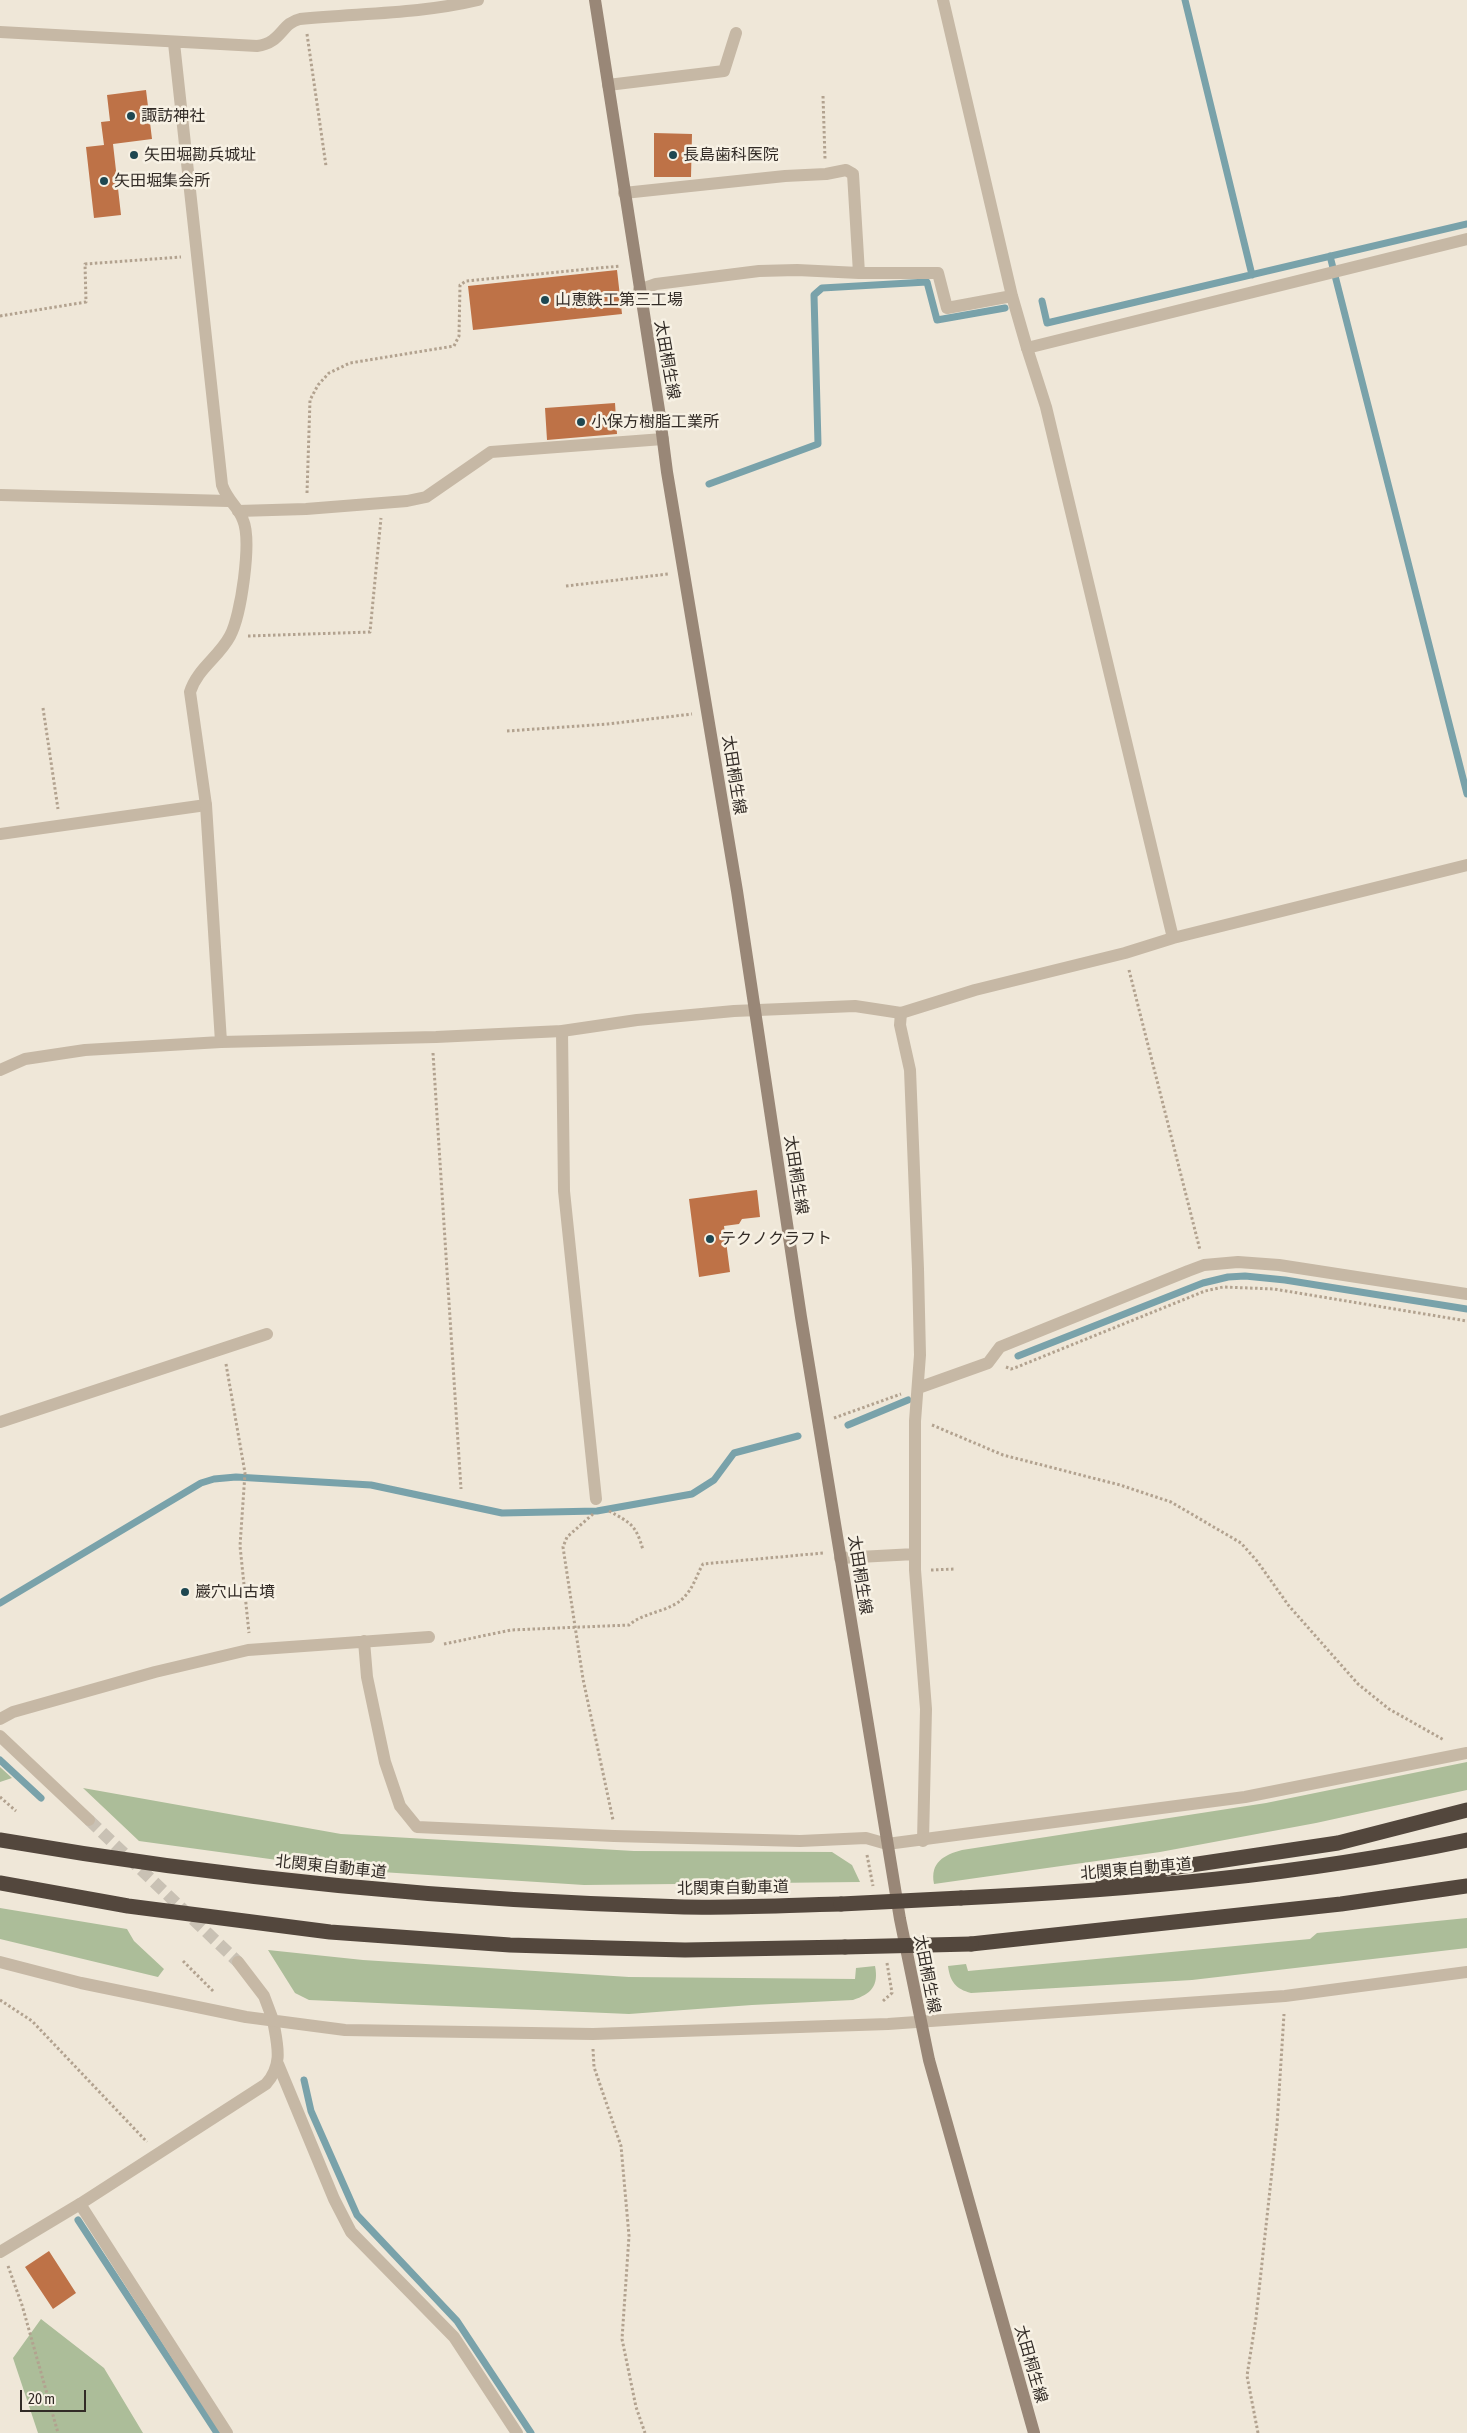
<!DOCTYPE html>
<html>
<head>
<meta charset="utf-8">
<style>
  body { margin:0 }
  #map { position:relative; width:1467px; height:2433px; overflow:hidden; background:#efe7d8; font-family:"Asap Condensed",sans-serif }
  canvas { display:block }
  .scale { position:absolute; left:20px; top:2390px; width:66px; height:22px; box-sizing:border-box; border:2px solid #322b26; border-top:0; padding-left:6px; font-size:15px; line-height:18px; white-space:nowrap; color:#322b26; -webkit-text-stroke:4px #f7f1e4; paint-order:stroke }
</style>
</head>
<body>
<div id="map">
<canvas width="1467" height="2433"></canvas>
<div class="scale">20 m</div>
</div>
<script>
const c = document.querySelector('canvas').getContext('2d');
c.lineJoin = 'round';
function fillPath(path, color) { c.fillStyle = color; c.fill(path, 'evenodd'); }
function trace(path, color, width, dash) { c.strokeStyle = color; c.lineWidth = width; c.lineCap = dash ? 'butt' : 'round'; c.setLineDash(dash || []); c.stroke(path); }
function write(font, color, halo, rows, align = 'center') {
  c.font = font + ' "Asap Condensed","Noto Sans JP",sans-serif'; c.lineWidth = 5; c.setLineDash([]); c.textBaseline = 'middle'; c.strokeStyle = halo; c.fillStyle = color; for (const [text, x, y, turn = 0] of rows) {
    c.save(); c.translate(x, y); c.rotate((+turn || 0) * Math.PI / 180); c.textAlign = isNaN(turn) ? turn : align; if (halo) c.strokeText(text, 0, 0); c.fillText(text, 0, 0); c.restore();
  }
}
fillPath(new Path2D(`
  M 1467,1762 L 1467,1790 L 1316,1823 L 1160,1852 L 934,1884 C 930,1862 944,1855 962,1850 L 1266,1803 Z
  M 0,1767 L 12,1778 L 0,1782 Z
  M 83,1788 L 341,1834 L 634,1851 L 832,1852 L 852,1865 L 860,1882 L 584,1885 L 350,1870 L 139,1841 Z
  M 0,1908 L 127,1929 L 134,1941 L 164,1969 L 158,1977 L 0,1939 Z
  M 1467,1918 L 1467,1948 L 1192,1980 L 971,1993 C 956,1989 950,1982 948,1966 L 966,1964 L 968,1971 L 1310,1939 L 1317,1933 Z
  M 268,1950 L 363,1960 L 629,1977 L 855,1979 L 856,1968 L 875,1966 C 879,1986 871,1994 853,2000 L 752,2005 L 629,2014 L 309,2000 L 295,1993 Z
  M 41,2319 L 104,2368 L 143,2433 L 38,2433 L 13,2358 Z`), '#acbd99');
trace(new Path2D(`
  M 1185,0 L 1252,275
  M 1330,256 L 1467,794
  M 1042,301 L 1047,323 L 1467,224
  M 709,484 L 818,444 L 814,295 L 822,288 L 927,282 L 937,320 L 1005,308
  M 1018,1356 L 1203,1283 L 1228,1277 L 1245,1276 L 1285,1280 L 1467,1309
  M 848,1425 L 908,1400
  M 0,1603 L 201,1483 L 214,1479 L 236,1477 L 371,1485 L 502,1513 L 597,1511 L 692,1494 L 714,1480 L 734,1453 L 798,1436
  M 0,1760 L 41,1798
  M 304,2080 L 311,2111 L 357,2215 L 457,2321 L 531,2433
  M 78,2220 L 217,2433`), '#79a2aa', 7);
fillPath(new Path2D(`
  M 146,90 L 152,139 L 113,144 L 121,215 L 94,218 L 86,147 L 104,145 L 101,122 L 110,121 L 107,95 Z
  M 654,133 L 692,134 L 691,177 L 654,177 Z
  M 617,270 L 622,314 L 473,330 L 468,286 Z
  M 615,403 L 617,434 L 547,440 L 545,408 Z
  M 757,1190 L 760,1217 L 742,1219 L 739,1224 L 724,1226 L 730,1272 L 699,1277 L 689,1199 Z
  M 49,2251 L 76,2293 L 53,2309 L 25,2267 Z`), '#be7247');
trace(new Path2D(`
  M 89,1820 L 238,1962`), '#c9c1b4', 12, [12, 6]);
trace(new Path2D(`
  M 307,34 L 326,166
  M 823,96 L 825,159
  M 0,316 L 86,302 L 85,264 L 181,257
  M 307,493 L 310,400 L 318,385 L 329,373 L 350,363 L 454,346 L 459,336 L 460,285 L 466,281 L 620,266
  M 566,586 L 668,574
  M 248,636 L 370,632 L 381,518
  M 43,708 L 58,809
  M 507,731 L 608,724 L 692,714
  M 1129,970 L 1200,1250
  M 433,1053 L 461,1489
  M 226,1364 L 245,1473 L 240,1546 L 249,1633
  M 1006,1367 L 1011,1369 L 1017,1367 L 1205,1291 L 1223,1287 L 1274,1289 L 1467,1321
  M 834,1418 L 901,1394
  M 932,1425 L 1003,1455 L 1120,1485 L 1171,1502 L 1241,1543 L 1257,1561 L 1289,1606 L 1358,1684 L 1389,1709 L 1444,1740
  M 609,1511 C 631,1523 636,1525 643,1550
  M 593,1514 L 567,1537 L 563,1547 L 583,1679 L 613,1820
  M 931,1570 L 955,1569
  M 444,1644 L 511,1630 L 629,1625 C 645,1611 673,1612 686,1595 C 694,1586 697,1574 703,1564 L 823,1553
  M 0,1797 L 16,1811
  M 867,1855 L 873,1886
  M 183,1961 L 214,1992
  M 0,2000 L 32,2021 L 147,2142
  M 883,2001 L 892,1993 L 887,1963
  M 593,2049 L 594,2067 L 621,2146 L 629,2236 L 622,2339 L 636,2407 L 645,2433
  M 8,2266 L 22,2305 L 58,2433
  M 1258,2433 L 1247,2376 L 1256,2318 L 1277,2125 L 1284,2014`), '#b2a28f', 3, [2.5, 2.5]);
trace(new Path2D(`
  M 943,0 L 1012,296 L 1027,348
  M 608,85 L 724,71 L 736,33
  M 624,193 L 785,176 L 826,174 L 846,170 L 853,174 L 859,273
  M 639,290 L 656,284 L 759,271 L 797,270 L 859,273 L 938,273 L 947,308 L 1012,296
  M 1,495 L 228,501
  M 238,511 L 306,509 L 407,501 L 426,497 L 491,452 L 663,439
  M 0,834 L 206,805
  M 901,1013 L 900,1025 L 910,1070 L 918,1269 L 920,1355 L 915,1421 L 915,1570 L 926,1709 L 923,1841
  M 562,1031 L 564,1191 L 596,1499
  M 918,1388 L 988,1363 L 1000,1347 L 1188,1271 L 1204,1265 L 1238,1262 L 1279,1265 L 1467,1294
  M 0,1422 L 267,1334
  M 840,1558 L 915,1554
  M 364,1641 L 367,1677 L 385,1762 L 400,1806 L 417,1827 L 614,1836 L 800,1841 L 866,1838 L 887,1844
  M 0,1719 L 13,1712 L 155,1672 L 248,1650 L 429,1637
  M 80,2204 L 227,2433`), '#c6b8a5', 12);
trace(new Path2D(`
  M 0,32 L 257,46 C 282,43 281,23 300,19 C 360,13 420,14 478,0
  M 174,43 L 222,485 C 228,502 238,506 243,520 C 252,541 241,616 230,636 C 219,657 197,669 190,692 L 206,805 L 221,1042
  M 1173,938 L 1046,407 L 1027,348 L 1467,239
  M 0,1070 L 25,1059 L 85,1050 L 221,1042 L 436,1037 L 562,1031 L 637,1020 L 734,1011 L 855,1006 L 901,1013 L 975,990 L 1125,953 L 1173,938 L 1467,865
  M 887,1844 L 1245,1797 L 1467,1753
  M 278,2064 L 334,2199 L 351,2232 L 454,2337 L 517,2433
  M 0,2252 L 80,2204 L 266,2084 C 284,2064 277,2044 273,2020`), '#c6b8a5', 12);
trace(new Path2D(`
  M 0,1736 L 89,1820
  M 0,1962 L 81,1983 L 246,2017 L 345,2030 L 593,2034 L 888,2024 L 1285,1996 L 1467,1972
  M 238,1962 L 264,1996 L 273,2020`), '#c6b8a5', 12);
trace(new Path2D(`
  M 595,0 L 659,410 L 667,472 L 737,891 L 801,1317 L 900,1919 L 929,2060 L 1034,2433`), '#998777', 12);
trace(new Path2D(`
  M 0,1840 C 226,1879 454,1901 684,1907 C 736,1908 789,1905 841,1904
  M 1103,1881 L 1171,1868 L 1338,1843 L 1467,1810
  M 0,1883 L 128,1906 L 330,1932 L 510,1945 L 608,1948 L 685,1950 L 845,1947
  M 961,1898 C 1130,1890 1301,1875 1467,1840
  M 971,1944 L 1341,1904 L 1467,1886`), '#53473d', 15);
trace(new Path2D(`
  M 841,1904 L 961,1898
  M 845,1947 L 971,1944`), '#53473d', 15);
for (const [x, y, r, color] of [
  [131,116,5,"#1e4751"],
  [134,155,5,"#1e4751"],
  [673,155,5,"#1e4751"],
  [104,181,5,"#1e4751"],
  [545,300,5,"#1e4751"],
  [581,422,5,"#1e4751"],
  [710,1239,5,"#1e4751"],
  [185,1592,5,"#1e4751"]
]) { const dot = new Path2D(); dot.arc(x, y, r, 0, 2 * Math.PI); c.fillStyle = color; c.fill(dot); trace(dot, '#f7f1e4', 2); }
write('16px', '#322b26', '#f7f1e4', [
  ["諏訪神社",141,116],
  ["矢田堀勘兵城址",144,155],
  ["長島歯科医院",683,155],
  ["矢田堀集会所",114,181],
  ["山恵鉄工第三工場",555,300],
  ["小保方樹脂工業所",591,422],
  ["テクノクラフト",720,1239],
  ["巖穴山古墳",195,1592]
], 'left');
write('16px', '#322b26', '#f7f1e4', [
  ["太田桐生線",667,360,80],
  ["太田桐生線",734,775,81],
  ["太田桐生線",796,1175,81],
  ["太田桐生線",860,1575,81],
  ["北関東自動車道",331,1867,6],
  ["北関東自動車道",1136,1869,-5],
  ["北関東自動車道",733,1888,-1],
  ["太田桐生線",927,1974,79],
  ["太田桐生線",1031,2364,74]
]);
</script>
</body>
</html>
